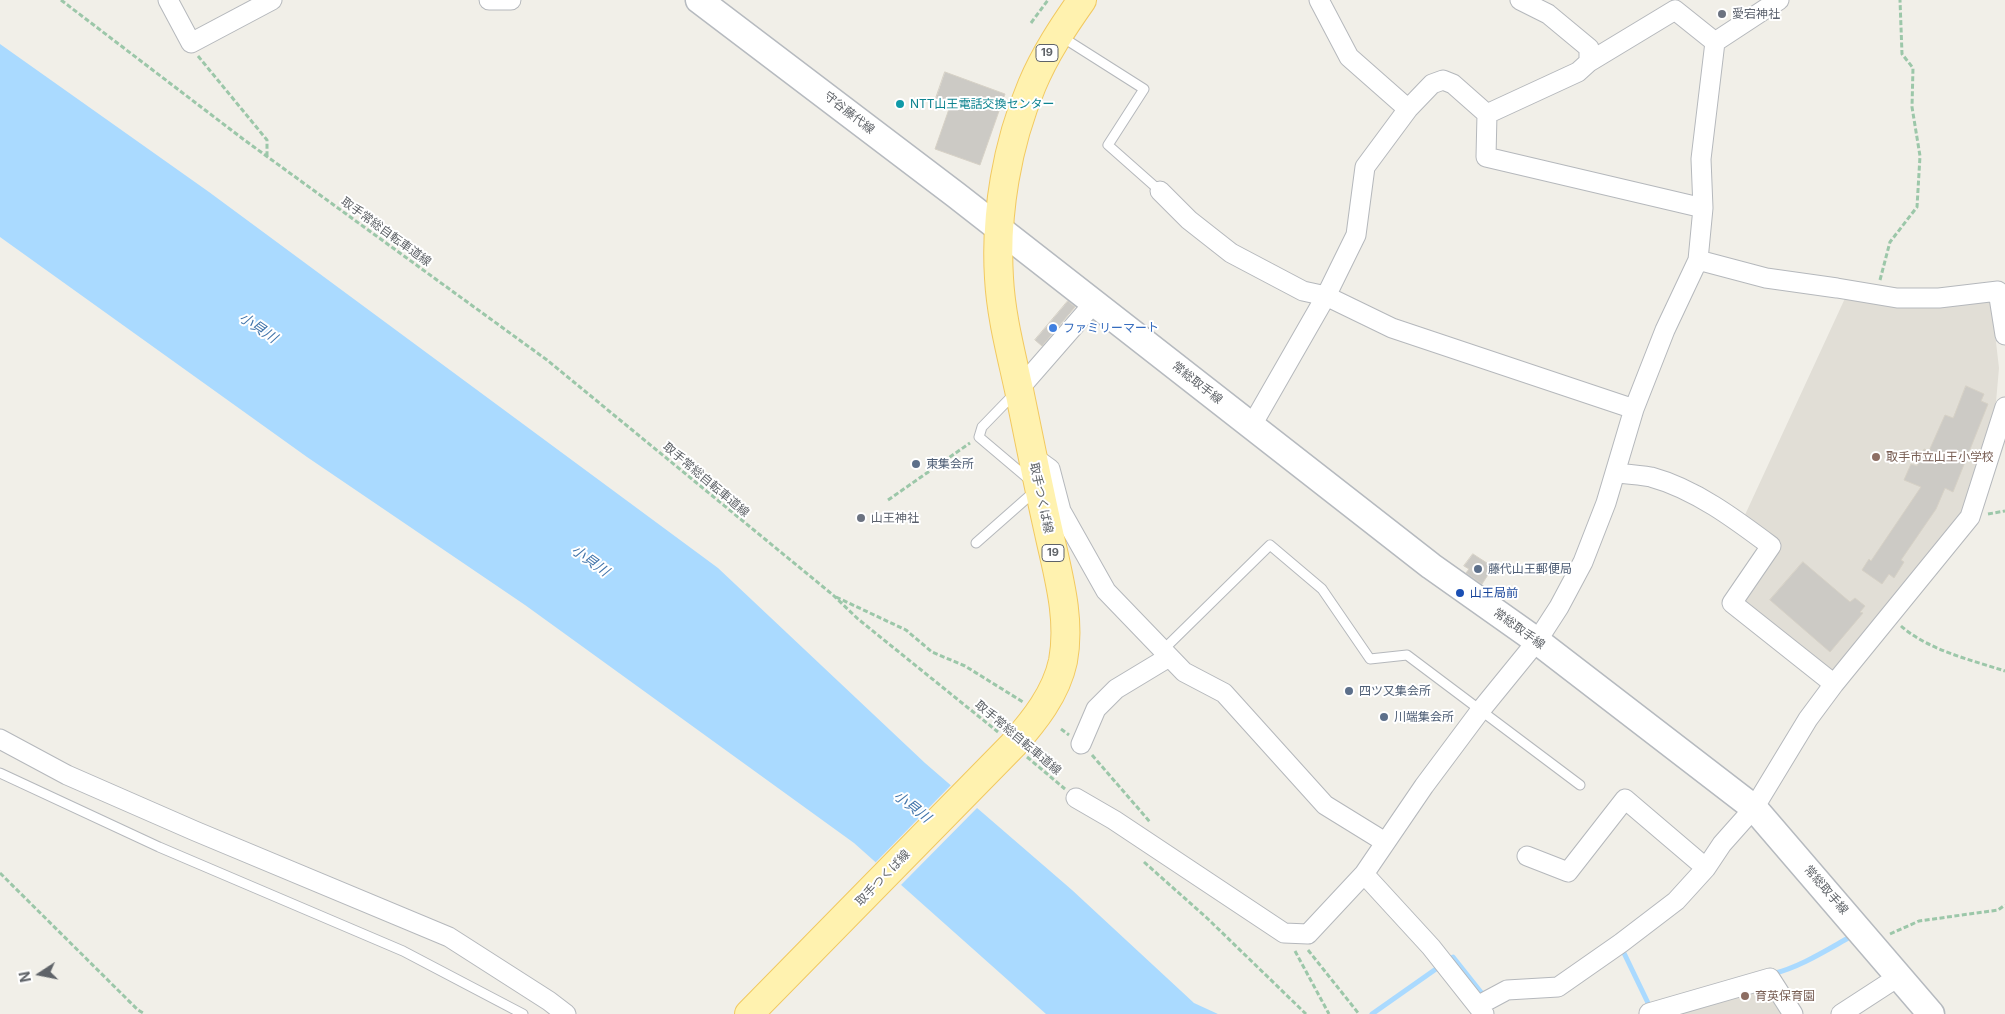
<!DOCTYPE html>
<html>
<head>
<meta charset="utf-8">
<style>
  body { margin:0 }
  #map { position:relative; width:2005px; height:1014px; overflow:hidden; background:#f1efe8; font-family:Inter,sans-serif }
  canvas { display:block }
  .north { position:absolute; left:15px; top:949px; width:50px; height:50px; -webkit-text-stroke:4px #fff; paint-order:stroke; rotate:259deg; font-size:14px; font-weight:700; line-height:20px; text-align:center; color:#5f6368 }
  .north::after { content:''; display:block; margin:auto; width:18px; height:22px; background:#5f6368; clip-path:polygon(50% 0,100% 100%,50% 72%,0 100%) }
</style>
</head>
<body>
<div id="map">
<canvas width="2005" height="1014"></canvas>
<div class="north">N</div>
</div>
<script>
const c = document.querySelector('canvas').getContext('2d');
c.lineJoin = 'round';
function fillPath(path, color) { c.fillStyle = color; c.fill(path, 'evenodd'); }
function trace(path, color, width, dash) { c.strokeStyle = color; c.lineWidth = width; c.lineCap = dash ? 'butt' : 'round'; c.setLineDash(dash || []); c.stroke(path); }
function write(font, color, halo, rows, align = 'center') {
  c.font = font + ' Inter,"Noto Sans JP",sans-serif'; c.lineWidth = 4; c.setLineDash([]); c.textBaseline = 'middle'; c.strokeStyle = halo; c.fillStyle = color; for (const [text, x, y, turn = 0] of rows) {
    c.save(); c.translate(x, y); c.rotate((+turn || 0) * Math.PI / 180); c.textAlign = isNaN(turn) ? turn : align; if (halo) c.strokeText(text, 0, 0); c.fillText(text, 0, 0); c.restore();
  }
}
fillPath(new Path2D(`
  M 1847,294 L 1991,299 L 1999,368 L 1996,402 L 1962,511 L 1837,680 L 1741,601 L 1778,545 L 1744,517 Z
  M 1770,978 L 1793,1014 L 1645,1014 Z`), '#e1ded6');
fillPath(new Path2D(`
  M 0,44 L 209,192 L 718,568 L 925,763 L 1072,890 L 1194,1003 L 1218,1014 L 1046,1014 L 854,843 L 525,605 L 307,457 L 0,237 Z`), '#aadaff');
fillPath(new Path2D(`
  M 953,783 L 979,806 L 899,887 L 874,864 Z`), '#f1efe8');
trace(new Path2D(`
  M 1621,952 L 1623,951 L 1649,1005 L 1652,1005
  M 1772,974 C 1800,967 1825,951 1850,937
  M 1372,1014 L 1453,957 L 1484,996 L 1486,995`), '#aadaff', 5);
const building = new Path2D(`
  M 945,72 L 1005,94 L 980,165 L 935,149 L 949,109 L 934,104 Z
  M 1068,301 L 1075,307 L 1042,346 L 1035,340 Z
  M 1966,386 L 1984,394 L 1981,401 L 1988,404 L 1953,492 L 1945,488 L 1936,509 L 1901,560 L 1904,562 L 1894,578 L 1889,574 L 1882,584 L 1862,570 L 1869,559 L 1871,561 L 1921,487 L 1904,480 L 1911,464 L 1917,466 L 1924,449 L 1929,451 L 1945,415 L 1953,418 Z
  M 1473,554 L 1493,567 L 1482,584 L 1466,573 L 1469,569 L 1464,566 Z
  M 1803,562 L 1850,602 L 1855,598 L 1865,606 L 1860,612 L 1863,613 L 1830,652 L 1770,600 Z`);
fillPath(building, '#cccac5');
trace(building, '#d6d1c6', 1);
const lane = new Path2D(`
  M 1062,37 L 1144,89 L 1108,145 L 1160,191
  M 1015,393 L 982,427 L 979,437 L 1031,481
  M 976,543 L 1035,491
  M 1163,650 L 1270,545 L 1322,589 L 1370,659 L 1407,655 L 1580,785
  M 0,773 L 159,847 L 403,951 L 523,1014`);
const street = new Path2D(`
  M 168,0 L 191,43 L 272,0
  M 489,0 L 511,0
  M 1319,0 L 1349,57 L 1408,109
  M 1589,62 L 1675,10 L 1715,42
  M 1487,114 L 1486,157 L 1703,208
  M 1487,114 L 1578,72 L 1589,62 L 1589,48 L 1548,14 L 1520,0
  M 1160,191 L 1189,220 L 1231,253 L 1303,291 L 1326,296 L 1392,328 L 1634,409
  M 1698,260 L 1766,278 L 1837,288 L 1897,298 L 1939,298 L 1998,291 L 2005,335
  M 1019,389 L 1094,303
  M 1252,425 L 1326,296 L 1356,235 L 1365,167 L 1408,109 L 1432,84 L 1443,80 L 1453,84 L 1487,114
  M 1032,456 L 1050,469 L 1061,511 L 1106,591 L 1184,672 L 1224,693 L 1325,805 L 1385,842
  M 1616,473 C 1627,474 1640,475 1651,477 C 1695,489 1735,519 1771,546 L 1732,603 L 1834,684
  M 0,739 L 67,775 L 195,831 L 449,937 L 549,1001 L 566,1014
  M 1081,744 L 1096,709 L 1116,689 L 1169,657
  M 1076,798 L 1114,820 L 1284,933 L 1308,934 L 1364,874 L 1424,786 L 1480,711 L 1537,641 L 1559,607 L 1583,562 L 1606,503 L 1634,409 L 1665,330 L 1698,260 L 1703,208 L 1701,159 L 1715,42 L 1779,0
  M 1527,856 L 1568,872 L 1625,799 L 1706,868
  M 1364,874 L 1431,947 L 1484,1014
  M 1479,1005 L 1507,990 L 1558,987 L 1621,943 L 1676,901 L 1706,868 L 1722,844 L 1754,808 L 1808,719 L 1834,684 L 1970,517 L 2005,407
  M 1649,1013 L 1770,978 L 1793,1014
  M 1841,1014 L 1898,977`);
const secondary = new Path2D(`
  M 699,0 L 956,195 L 1431,566 L 1537,641 L 1754,808 L 1931,1014`);
const primary = new Path2D(`
  M 749,1014 L 1013,745 C 1034,721 1056,694 1063,661 C 1071,618 1058,575 1049,533 C 1038,485 1029,438 1019,390 C 1011,353 1001,316 999,278 C 995,214 1007,144 1032,85 C 1045,54 1063,27 1082,0`);
trace(lane, '#b5b8bc', 11);
trace(street, '#b5b8bc', 21);
trace(secondary, '#b6babf', 29);
trace(primary, '#f2c960', 30);
trace(new Path2D(`
  M 61,0 L 243,139 L 547,360 L 833,595 L 858,619 L 998,732
  M 1031,23 L 1048,0
  M 198,56 L 267,140 L 267,156
  M 1880,280 L 1890,242 L 1917,207 L 1920,156 L 1912,107 L 1913,68 L 1902,54 L 1900,0
  M 888,500 L 970,443
  M 1988,514 L 2005,511
  M 836,597 L 906,630 L 932,652 L 965,666 L 1023,702
  M 1901,626 C 1928,650 1971,660 2005,671
  M 1061,729 L 1069,735
  M 1092,755 L 1150,822
  M 1027,757 L 1065,789
  M 1144,862 L 1208,919 L 1306,1014
  M 0,873 L 138,1010 L 145,1014
  M 1890,934 L 1919,921 L 1998,910 L 2005,905
  M 1308,950 L 1359,1014
  M 1295,951 L 1329,1014`), '#9cc7a9', 3, [5, 2.5]);
trace(lane, '#fff', 9);
trace(street, '#fff', 19);
trace(secondary, '#fff', 26);
trace(primary, '#fff2af', 28);
for (const [x, y, r, color] of [
  [1722,14,5,"#6b7280"],
  [900,104,5,"#0f9aa8"],
  [1053,328,5,"#3f7fe0"],
  [1876,457,5,"#8d6e63"],
  [916,464,5,"#5c6f8a"],
  [861,518,5,"#6b7280"],
  [1478,569,5,"#5c6f8a"],
  [1460,593,5,"#1a4fb4"],
  [1349,691,5,"#5c6f8a"],
  [1384,717,5,"#5c6f8a"],
  [1745,996,5,"#8d6e63"]
]) { const dot = new Path2D(); dot.arc(x, y, r, 0, 2 * Math.PI); c.fillStyle = color; c.fill(dot); trace(dot, '#fff', 2); }
for (const [x, y, w] of [
  [1047,53,22],
  [1053,553,22]
]) { const box = new Path2D(); box.roundRect(x - w / 2, y - 8.5, w, 17, 4); c.fillStyle = '#fff'; c.fill(box); trace(box, '#5f6368', 1); }
write('bold 11px', '#5f6368', null, [
  ["19",1047,53],
  ["19",1053,553]
]);
write('12px', '#5b616d', '#fff', [
  ["愛宕神社",1732,14],
  ["山王神社",871,518]
], 'left');
write('12px', '#0d838f', '#fff', [
  ["NTT山王電話交換センター",910,104]
], 'left');
write('12px', '#5f6368', '#fff', [
  ["守谷藤代線",849,113,38],
  ["取手常総自転車道線",386,232,36],
  ["常総取手線",1197,383,38],
  ["取手常総自転車道線",706,480,40],
  ["取手つくば線",1041,498,78],
  ["常総取手線",1519,629,36],
  ["取手常総自転車道線",1018,738,40],
  ["取手つくば線",883,878,-46],
  ["常総取手線",1826,890,49]
]);
write('12px', '#366cbe', '#fff', [
  ["ファミリーマート",1063,328]
], 'left');
write('12px', '#785e54', '#fff', [
  ["取手市立山王小学校",1886,457],
  ["育英保育園",1755,996]
], 'left');
write('12px', '#4e5e75', '#fff', [
  ["東集会所",926,464],
  ["藤代山王郵便局",1488,569],
  ["四ツ又集会所",1359,691],
  ["川端集会所",1394,717]
], 'left');
write('12px', '#164399', '#fff', [
  ["山王局前",1470,593]
], 'left');
write('italic 14px', '#4174aa', '#fff', [
  ["小貝川",258,328,34],
  ["小貝川",590,561,36],
  ["小貝川",912,807,38]
]);
</script>
</body>
</html>
